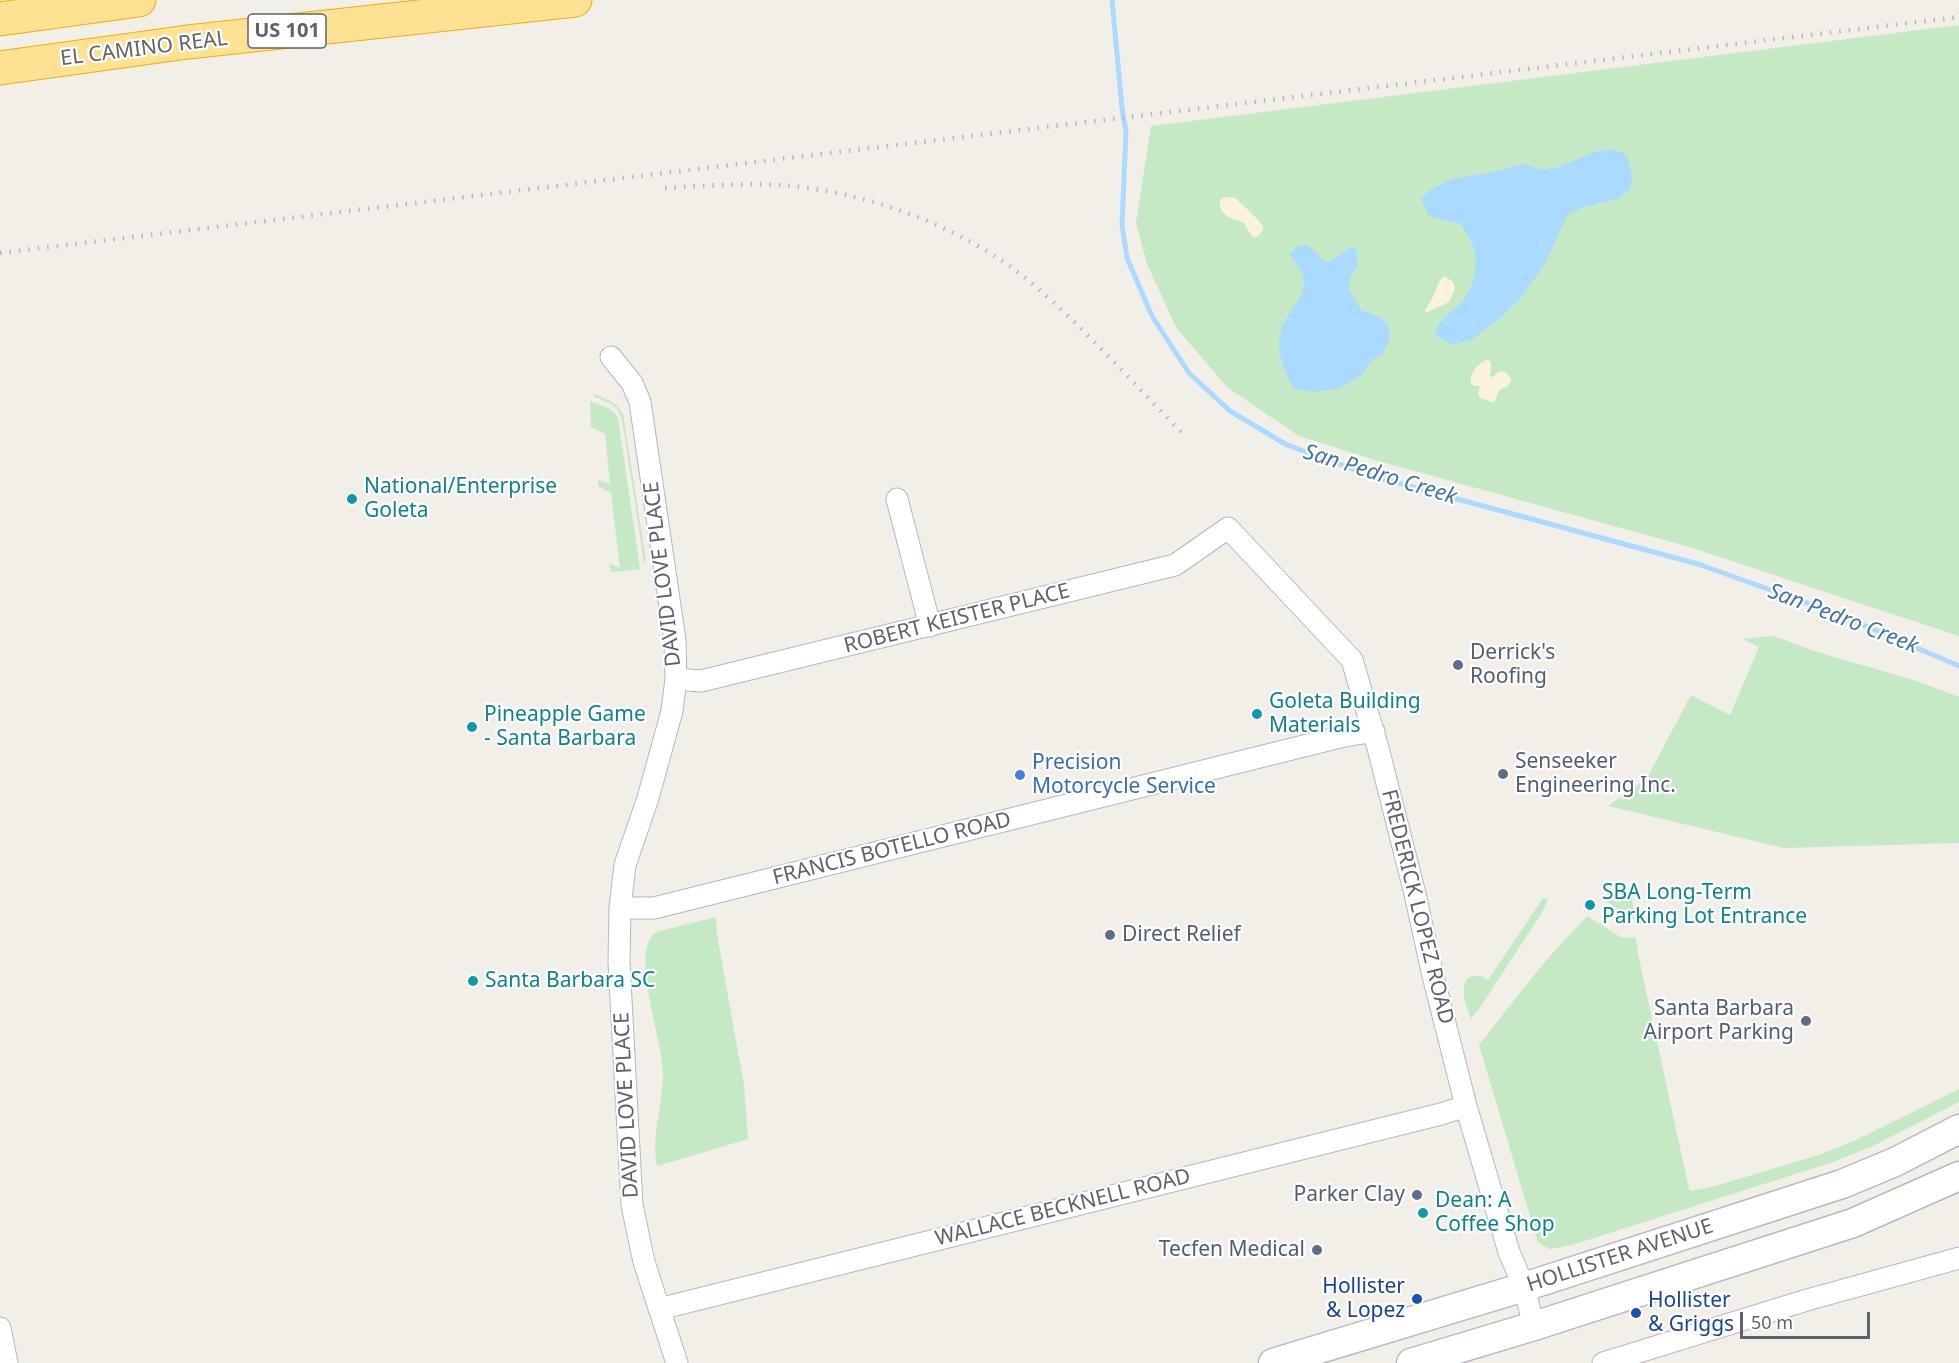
<!DOCTYPE html>
<html>
<head>
<meta charset="utf-8">
<style>
  body { margin:0 }
  #map { position:relative; width:1959px; height:1363px; overflow:hidden; background:#f1efe8; font-family:"Noto Sans",sans-serif }
  canvas { display:block }
  .scale { position:absolute; left:1740px; top:1312px; width:130px; height:27px; box-sizing:border-box; border:3px solid #5f6368; border-top:0; padding-left:8px; font-size:18px; line-height:21px; white-space:nowrap; color:#5f6368; -webkit-text-stroke:4px #fff; paint-order:stroke }
</style>
</head>
<body>
<div id="map">
<canvas width="1959" height="1363"></canvas>
<div class="scale">50 m</div>
</div>
<script>
const c = document.querySelector('canvas').getContext('2d');
c.lineJoin = 'round';
function fillPath(path, color) { c.fillStyle = color; c.fill(path, 'evenodd'); }
function trace(path, color, width, dash) { c.strokeStyle = color; c.lineWidth = width; c.lineCap = dash ? 'butt' : 'round'; c.setLineDash(dash || []); c.stroke(path); }
function write(font, color, halo, rows, align = 'center') {
  c.font = font + ' "Noto Sans",sans-serif'; c.lineWidth = 4.5; c.setLineDash([]); c.textBaseline = 'middle'; c.strokeStyle = halo; c.fillStyle = color; for (const [text, x, y, turn = 0] of rows) {
    c.save(); c.translate(x, y); c.rotate((+turn || 0) * Math.PI / 180); c.textAlign = isNaN(turn) ? turn : align; if (halo) c.strokeText(text, 0, 0); c.fillText(text, 0, 0); c.restore();
  }
}
fillPath(new Path2D(`
  M 1959,25 L 1959,636 L 1686,546 L 1375,460 L 1299,436 L 1228,388 L 1177,329 L 1147,264 L 1136,223 L 1151,126 Z
  M 594,394 L 614,403 L 623,414 L 646,561 L 644,562 L 622,419 L 618,410 L 612,404 L 593,396 Z
  M 590,401 C 601,406 612,407 618,418 L 640,569 L 612,572 L 609,565 L 611,564 L 620,568 L 611,493 L 598,486 L 598,480 L 610,484 L 605,434 L 591,427 Z
  M 1774,636 L 1814,651 L 1917,681 L 1959,697 L 1959,843 L 1784,848 L 1608,806 L 1647,778 L 1691,695 L 1730,715 L 1759,647 L 1742,639 Z
  M 1620,887 C 1635,892 1633,906 1634,920 L 1603,899 L 1609,890 Z
  M 1543,898 L 1548,899 L 1543,911 L 1479,1009 L 1471,1019 C 1468,1010 1463,999 1464,990 C 1464,974 1477,973 1488,980 Z
  M 1588,916 L 1620,937 L 1636,938 L 1638,954 L 1689,1189 L 1691,1191 L 1719,1185 L 1819,1155 L 1856,1140 L 1959,1089 L 1959,1102 L 1873,1146 L 1833,1162 L 1572,1245 L 1549,1249 L 1538,1242 L 1535,1233 L 1479,1045 C 1514,1001 1547,955 1588,916 Z
  M 716,917 L 717,935 L 744,1085 L 748,1139 L 657,1166 C 650,1131 667,1095 662,1061 C 659,1034 636,961 650,939 C 652,934 656,933 660,931 Z`), '#c5e8c5');
fillPath(new Path2D(`
  M 1225,197 C 1228,198 1232,197 1235,198 C 1238,200 1263,224 1263,226 C 1264,232 1259,235 1255,238 L 1251,235 L 1244,223 C 1232,217 1218,217 1220,200 Z
  M 1445,276 L 1453,282 L 1455,288 L 1449,302 L 1426,313 L 1425,310 L 1432,299 L 1440,280 Z
  M 1488,359 L 1491,363 L 1490,378 L 1499,372 L 1505,372 L 1512,379 L 1508,386 L 1499,390 L 1495,401 L 1492,402 L 1480,398 L 1478,395 L 1480,386 L 1472,385 C 1467,375 1478,363 1488,359 Z`), '#fbf3d9');
fillPath(new Path2D(`
  M 1614,149 L 1627,155 L 1633,181 L 1627,192 L 1617,199 L 1584,207 L 1567,215 L 1546,262 L 1520,299 L 1502,316 L 1473,339 L 1451,345 L 1435,334 C 1440,317 1450,315 1461,303 C 1473,290 1479,267 1474,250 C 1472,241 1466,232 1461,224 L 1438,219 L 1428,215 L 1421,199 L 1431,189 L 1450,180 L 1467,176 L 1492,173 L 1506,168 L 1525,164 L 1542,170 L 1559,167 L 1595,152 Z
  M 1308,245 L 1325,262 L 1329,262 L 1351,247 L 1356,249 L 1358,264 L 1350,278 L 1349,290 L 1361,310 L 1373,314 L 1385,321 L 1390,330 L 1389,340 L 1384,352 L 1372,361 L 1362,375 L 1339,388 L 1317,392 L 1294,389 C 1285,373 1276,354 1280,335 C 1288,301 1324,293 1289,254 L 1298,246 Z`), '#aadaff');
trace(new Path2D(`
  M 1112,0 L 1122,108 L 1126,132 L 1122,225 L 1127,258 L 1152,316 L 1189,373 L 1230,411 L 1287,445 L 1372,476 L 1698,564 L 1835,613 L 1959,666`), '#aadaff', 5);
const minor = new Path2D(`
  M 611,357 L 632,383 L 640,402 L 675,640 L 676,679 L 672,711 L 648,798 L 625,865 L 620,908 L 619,962 L 632,1205 L 644,1262 L 677,1363
  M 897,499 L 930,626
  M 676,679 L 701,681 L 1175,565 L 1228,528 L 1352,660 L 1378,748 L 1415,894 L 1433,976 L 1466,1106 L 1509,1252 L 1524,1287 L 1534,1326
  M 620,908 L 654,908 L 1340,737 L 1374,731
  M 659,1309 L 1441,1114 L 1466,1106
  M 0,1328 L 7,1363
  M 1603,1363 L 1807,1300 L 1959,1258`);
const secondary = new Path2D(`
  M 1273,1363 L 1524,1287 L 1842,1184 L 1895,1162 L 1959,1129
  M 1411,1363 L 1534,1326 L 1853,1223 L 1959,1176`);
const motorway = new Path2D(`
  M 0,19 L 139,0
  M 0,68 L 188,42 L 575,0`);
trace(minor, '#b5b8bc', 23);
trace(secondary, '#b6babf', 31);
trace(motorway, '#f9ab00', 35);
trace(minor, '#fff', 21);
trace(secondary, '#fff', 28);
trace(motorway, '#fde293', 33);
trace(new Path2D(`
  M 665,188 C 703,186 741,183 779,185 C 862,190 965,227 1029,281 C 1085,328 1133,383 1183,434
  M 0,253 L 1959,17`), '#b6b7b8', 4.5, [1.5, 8]);
for (const [x, y, r, color] of [
  [352,499,6,"#0f9aa8"],
  [1458,665,6,"#5c6f8a"],
  [1257,714,6,"#0f9aa8"],
  [472,727,6,"#0f9aa8"],
  [1503,774,6,"#5c6f8a"],
  [1020,775,6,"#3f7fe0"],
  [1590,905,6,"#0f9aa8"],
  [1110,935,6,"#5c6f8a"],
  [473,981,6,"#0f9aa8"],
  [1806,1021,6,"#5c6f8a"],
  [1417,1195,6,"#5c6f8a"],
  [1423,1213,6,"#0f9aa8"],
  [1317,1250,6,"#5c6f8a"],
  [1417,1299,6,"#1a4fb4"],
  [1636,1313,6,"#1a4fb4"]
]) { const dot = new Path2D(); dot.arc(x, y, r, 0, 2 * Math.PI); c.fillStyle = color; c.fill(dot); trace(dot, '#fff', 2); }
for (const [x, y, w] of [
  [287,31,78]
]) { const box = new Path2D(); box.roundRect(x - w / 2, y - 17, w, 34, 4.5); c.fillStyle = '#fff'; c.fill(box); trace(box, '#5f6368', 1.5); }
write('bold 20px', '#5f6368', null, [
  ["US 101",287,31]
]);
write('21px', '#5f6368', '#fff', [
  ["EL CAMINO REAL",144,49,-7],
  ["DAVID LOVE PLACE",663,574,-97],
  ["ROBERT KEISTER PLACE",957,619,-14],
  ["FRANCIS BOTELLO ROAD",892,849,-14],
  ["FREDERICK LOPEZ ROAD",1417,907,76],
  ["DAVID LOVE PLACE",627,1105,-93],
  ["WALLACE BECKNELL ROAD",1063,1208,-14],
  ["HOLLISTER AVENUE",1620,1256,-18]
]);
write('21px', '#0d838f', '#fff', [
  ["National/Enterprise",364,487],
  ["Goleta",364,511],
  ["Goleta Building",1269,702],
  ["Materials",1269,726],
  ["Pineapple Game",484,715],
  ["- Santa Barbara",484,739],
  ["SBA Long-Term",1602,893],
  ["Parking Lot Entrance",1602,917],
  ["Santa Barbara SC",485,981],
  ["Dean: A",1435,1201],
  ["Coffee Shop",1435,1225]
], 'left');
write('21px', '#4e5e75', '#fff', [
  ["Derrick's",1470,653],
  ["Roofing",1470,677],
  ["Senseeker",1515,762],
  ["Engineering Inc.",1515,786],
  ["Direct Relief",1122,935],
  ["Santa Barbara",1794,1009,"right"],
  ["Airport Parking",1794,1033,"right"],
  ["Parker Clay",1405,1195,"right"],
  ["Tecfen Medical",1305,1250,"right"]
], 'left');
write('21px', '#366cbe', '#fff', [
  ["Precision",1032,763],
  ["Motorcycle Service",1032,787]
], 'left');
write('21px', '#164399', '#fff', [
  ["Hollister",1405,1287],
  ["& Lopez",1405,1311],
  ["Hollister",1648,1301,"left"],
  ["& Griggs",1648,1325,"left"]
], 'right');
write('italic 22px', '#4174aa', '#fff', [
  ["San Pedro Creek",1380,475,17],
  ["San Pedro Creek",1843,619,21]
]);
</script>
</body>
</html>
